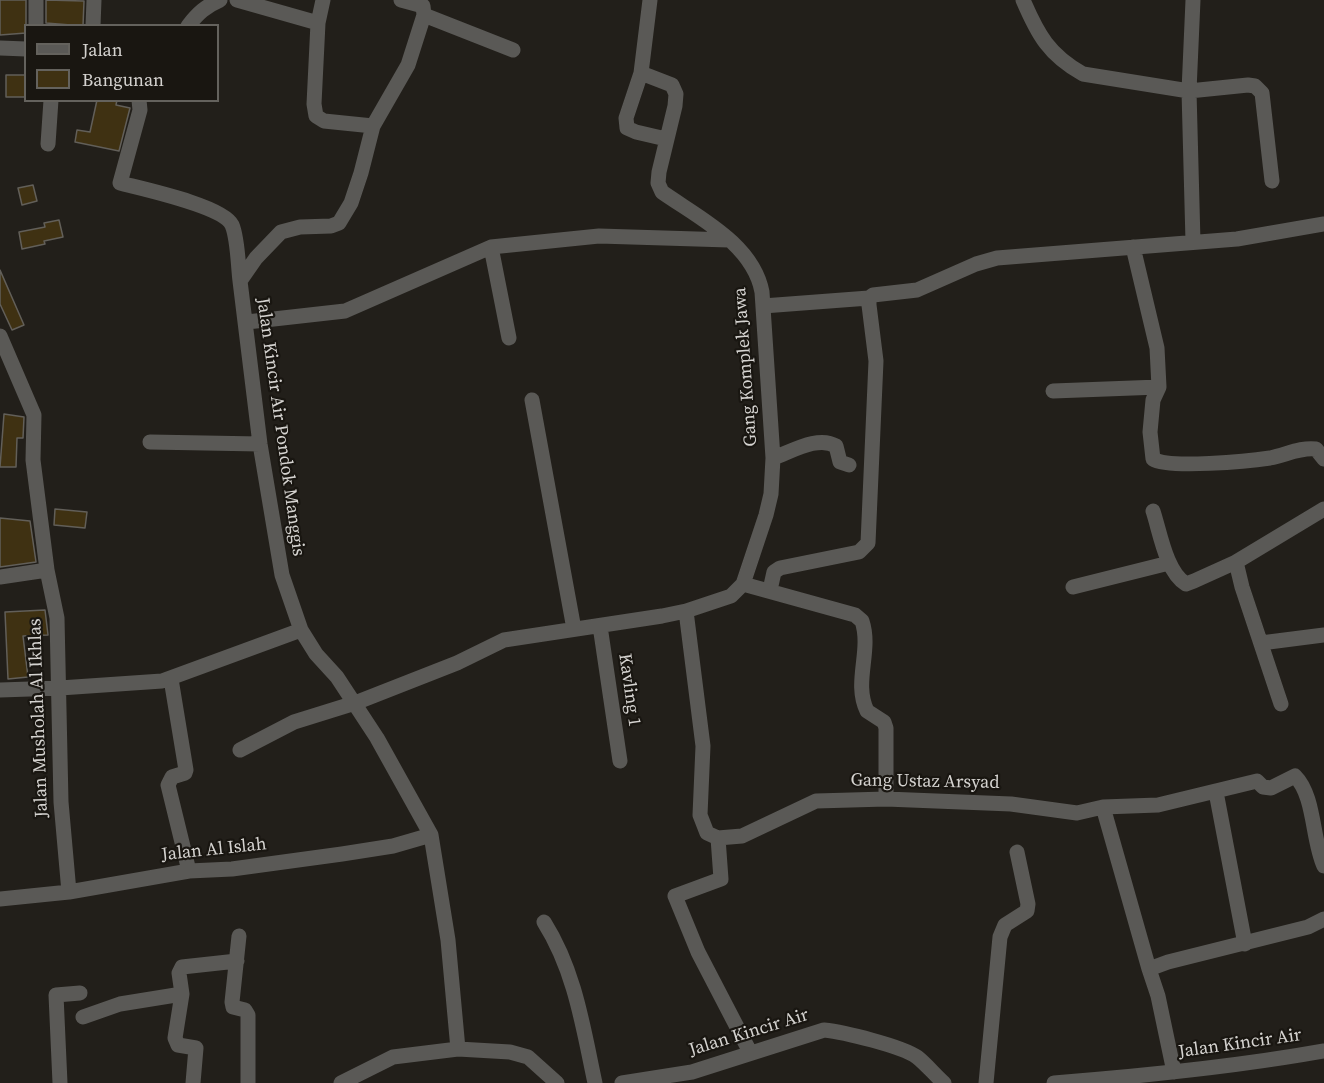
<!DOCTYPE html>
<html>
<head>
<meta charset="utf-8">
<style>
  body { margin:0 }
  #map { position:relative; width:1324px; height:1083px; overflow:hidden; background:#221f1a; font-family:"Source Serif 4",serif }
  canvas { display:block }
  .legend { position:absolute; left:24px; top:24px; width:195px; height:78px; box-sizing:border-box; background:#191611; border:2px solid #64625d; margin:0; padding:8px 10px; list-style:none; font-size:18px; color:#d5d3d0 }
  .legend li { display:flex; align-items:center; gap:12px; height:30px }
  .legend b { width:30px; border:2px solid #64625d }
</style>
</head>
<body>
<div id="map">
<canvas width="1324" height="1083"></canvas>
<ul class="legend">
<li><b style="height:8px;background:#5a5956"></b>Jalan</li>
<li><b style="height:16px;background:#3f3112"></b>Bangunan</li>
</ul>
</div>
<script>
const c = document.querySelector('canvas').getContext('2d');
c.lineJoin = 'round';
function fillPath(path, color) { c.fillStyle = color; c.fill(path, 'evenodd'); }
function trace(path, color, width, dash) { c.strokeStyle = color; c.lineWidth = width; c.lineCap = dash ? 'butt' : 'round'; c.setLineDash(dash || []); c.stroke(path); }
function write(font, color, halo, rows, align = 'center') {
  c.font = font + ' "Source Serif 4",serif'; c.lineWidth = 4.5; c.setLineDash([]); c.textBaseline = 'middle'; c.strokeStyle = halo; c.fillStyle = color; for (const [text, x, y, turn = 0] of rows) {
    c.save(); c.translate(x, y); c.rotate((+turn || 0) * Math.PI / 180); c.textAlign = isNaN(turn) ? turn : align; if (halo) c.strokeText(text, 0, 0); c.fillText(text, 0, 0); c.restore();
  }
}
const building = new Path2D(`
  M 0,0 L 26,0 L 26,33 L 0,35 Z
  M 46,0 L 84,1 L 83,26 L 46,23 Z
  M 6,75 L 26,75 L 26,97 L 6,97 Z
  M 97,100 L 117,100 L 116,105 L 130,108 L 119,151 L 75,142 L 77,130 L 90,132 Z
  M 33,185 L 37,201 L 22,205 L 18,188 Z
  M 59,220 L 63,237 L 44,241 L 45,244 L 22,249 L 19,232 L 45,227 L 44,223 Z
  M 0,270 L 24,325 L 12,330 L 0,304 Z
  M 4,414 L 24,417 L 23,438 L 17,438 L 16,467 L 0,467 Z
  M 55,509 L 87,512 L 85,528 L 54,525 Z
  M 0,518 L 30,521 L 36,562 L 0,567 Z
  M 45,610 L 48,635 L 23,636 L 28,677 L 8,679 L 5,612 Z`);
fillPath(building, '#3f3112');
trace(building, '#625f59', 1.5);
trace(new Path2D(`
  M 237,0 L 318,23
  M 323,0 L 318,23 L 314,104 L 316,116 L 324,121 L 373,126
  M 401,0 L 423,6 L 424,15 L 408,65 L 373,126 L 361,173 L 351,203 L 339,223 L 331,226 L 300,227 L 281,232 L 256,258 L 240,281 L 260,444 L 282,575 L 301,630 L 316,654 L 337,677 L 377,738 L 431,835 L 448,940 L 458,1049
  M 1023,0 C 1038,35 1049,55 1083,74 L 1189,91 L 1248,85 L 1255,86 L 1262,93 L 1272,181
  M 424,15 L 513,50
  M 36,26 L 36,0
  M 93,26 L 94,0
  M 188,26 C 198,13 206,6 220,0
  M 0,48 L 26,49
  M 641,73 L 626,118 L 627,128 L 636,132 L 666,139
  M 139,100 L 140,110 L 120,183 C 143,189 223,206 232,225 C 238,239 238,266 240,281
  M 48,144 L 51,100
  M 1193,242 L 1189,91 L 1193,0
  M 491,247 L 509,338
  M 1133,247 L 1157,348 L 1159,387 L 1153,400 L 1150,432 L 1153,459 C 1168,469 1250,461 1270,458 C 1286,455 1300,447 1316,449 L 1324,459
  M 763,306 L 869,298
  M 247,322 L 345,311 L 491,247 L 599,236 L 729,240
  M 0,336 L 34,415 L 33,460 L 47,570 L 57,618 L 61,802 L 69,892
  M 1053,391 L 1159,387
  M 532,400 L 574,629
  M 150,442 L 260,444
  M 773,458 C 791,452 818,435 836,446 L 840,462 L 849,465
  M 1153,511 C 1160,532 1166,572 1186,584 L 1194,581 L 1236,562
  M 0,577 L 47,570
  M 743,584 L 855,615 L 862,621 C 872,651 853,682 867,711 L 884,722 L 886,728 L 886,799
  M 1073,587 L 1169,563
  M 770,590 L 774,572 L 780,568 L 859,552 L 868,543 L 876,361 L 869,305 L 869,298 L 873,295 L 917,290 L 976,264 L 997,258 L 1237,239 L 1324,224
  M 686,611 L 703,746 L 700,815 L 707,833 L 718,838
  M 600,626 L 620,761
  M 1261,643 L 1324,635
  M 171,679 L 186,770 L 185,773 L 172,777 L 168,785 L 189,871
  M 0,690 L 60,688 L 162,681 L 301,630
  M 1281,704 L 1242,587 L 1236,562 L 1324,509
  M 240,750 L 294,722 L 355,703 L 457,663 L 504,640 L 662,616 L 686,611 L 731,596 L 743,584 L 766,515 L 771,494 L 773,458 L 762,292 C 753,244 699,218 662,192 L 658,183 L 659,172 L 675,106 L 676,94 L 672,85 L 641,73 L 650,0
  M 1216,792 L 1245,944
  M 1103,807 L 1149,969
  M 0,899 L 69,892 L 189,871 L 232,869 L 342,854 L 393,846 L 431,835
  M 544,922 C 575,971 583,1027 595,1083
  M 239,936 L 232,1002 L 233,1007 L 245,1010 L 248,1015 L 248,1083
  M 83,1017 L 120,1004 L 182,994
  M 750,1052 L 698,952 L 675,896 L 721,879 L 718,838 L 742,836 L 816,801 L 886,799 L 1011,804 L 1077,813 L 1103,807 L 1158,805 L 1257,781 L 1263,787 L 1271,788 L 1295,776 C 1315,796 1312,840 1324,866
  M 1174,1072 L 1158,996 L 1149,969 L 1168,962 L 1308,927 L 1324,919
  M 60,1083 L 56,995 L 80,993
  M 193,1083 L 196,1048 L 178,1045 L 175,1038 L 182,994 L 179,973 L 182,967 L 237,961
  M 341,1083 L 393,1057 L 458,1049 L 510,1052 L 528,1057 L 557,1083
  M 622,1083 L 692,1072 L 824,1030 C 844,1032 901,1046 917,1057 C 926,1064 935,1075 944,1083
  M 986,1083 L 1000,937 L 1005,925 L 1027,911 L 1028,904 L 1017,852
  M 1054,1083 C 1144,1076 1235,1067 1324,1051`), '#5a5956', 15);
write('18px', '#d5d3d0', '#191611', [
  ["Gang Komplek Jawa",746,367,-94],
  ["Jalan Kincir Air Pondok Manggis",280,427,82],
  ["Kavling 1",629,690,82],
  ["Jalan Musholah Al Ikhlas",39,718,-92],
  ["Gang Ustaz Arsyad",925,782,1],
  ["Jalan Al Islah",214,850,-6],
  ["Jalan Kincir Air",749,1033,-17],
  ["Jalan Kincir Air",1240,1044,-8]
]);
</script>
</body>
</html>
